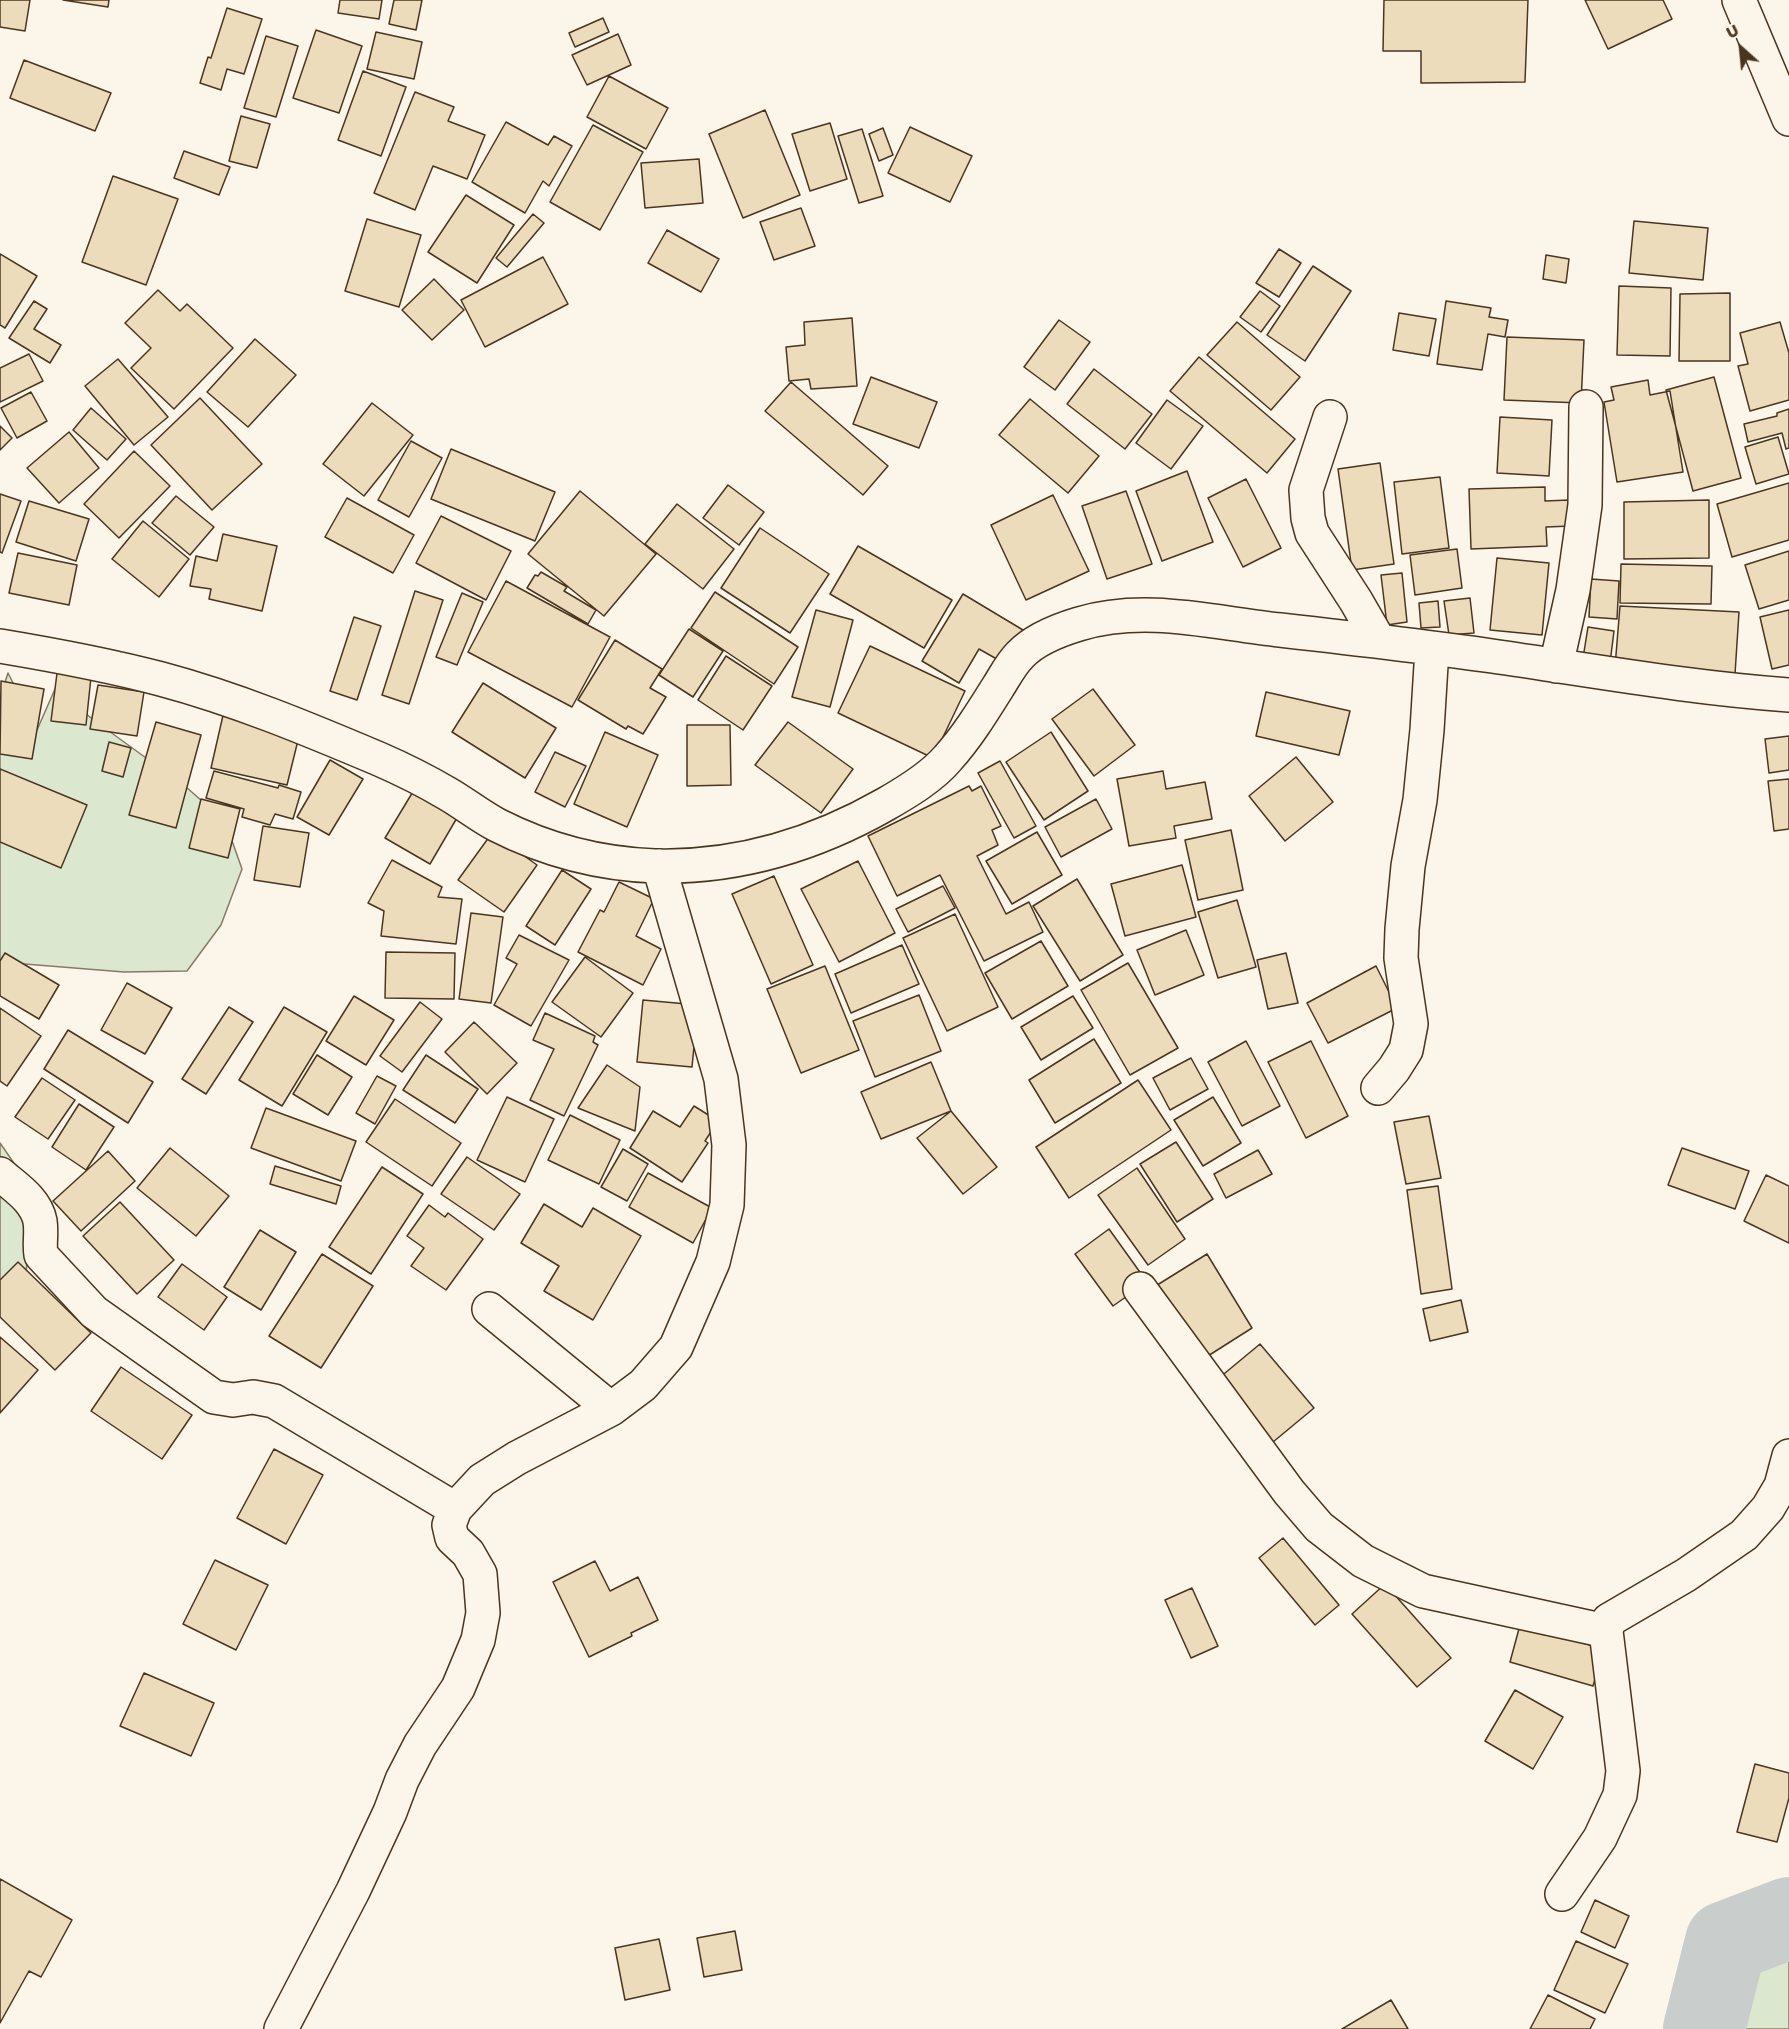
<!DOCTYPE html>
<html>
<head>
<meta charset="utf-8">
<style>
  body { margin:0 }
  #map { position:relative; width:1789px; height:2029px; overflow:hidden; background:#fbf6e9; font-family:Poppins,sans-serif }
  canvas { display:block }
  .north { position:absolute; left:1711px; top:18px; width:60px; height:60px; -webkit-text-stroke:4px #fbf6e9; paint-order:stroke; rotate:333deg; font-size:16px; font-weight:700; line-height:24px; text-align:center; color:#4a3520 }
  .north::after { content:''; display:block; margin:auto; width:21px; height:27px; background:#4a3520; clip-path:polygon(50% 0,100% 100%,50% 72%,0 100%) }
</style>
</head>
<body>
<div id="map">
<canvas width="1789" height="2029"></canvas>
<div class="north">U</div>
</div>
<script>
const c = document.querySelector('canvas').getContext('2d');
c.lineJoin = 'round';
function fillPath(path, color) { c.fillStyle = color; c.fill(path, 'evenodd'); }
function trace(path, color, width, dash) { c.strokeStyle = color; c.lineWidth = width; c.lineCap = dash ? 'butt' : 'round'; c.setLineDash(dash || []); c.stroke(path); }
const green = new Path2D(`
  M 8,673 L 37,730 L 55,689 L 59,690 L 91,718 L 186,787 L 225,821 L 242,869 L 221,925 L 187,971 L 124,972 L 0,962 L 0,698 Z
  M 0,1143 L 20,1172 L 29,1225 L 26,1276 L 0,1300 Z
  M 1789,1893 L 1789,2029 L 1713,2029 L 1710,2004 L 1718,1950 L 1757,1909 Z`);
fillPath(green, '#dce7d0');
trace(green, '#887966', 1.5);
trace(new Path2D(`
  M 1704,2029 L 1726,1942 L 1789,1918`), '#c9cecd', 82);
const building = new Path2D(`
  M 0,0 L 30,0 L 25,31 L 0,27 Z
  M 63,0 L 109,0 L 108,7 Z
  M 340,0 L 382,0 L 379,19 L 338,13 Z
  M 394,0 L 422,0 L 416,30 L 389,24 Z
  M 1384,0 L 1528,0 L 1525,82 L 1421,83 L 1421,51 L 1383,51 Z
  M 1585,0 L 1663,0 L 1672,19 L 1608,49 Z
  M 227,8 L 262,19 L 244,74 L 227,69 L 221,90 L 200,83 L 208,57 L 211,58 Z
  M 603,18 L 609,32 L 575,47 L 569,33 Z
  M 316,30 L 362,46 L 339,113 L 293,98 Z
  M 376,32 L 422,42 L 414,79 L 367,69 Z
  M 618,34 L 631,65 L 587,85 L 572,55 Z
  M 266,36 L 298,46 L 276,117 L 244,108 Z
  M 24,60 L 111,93 L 95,131 L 10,98 Z
  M 363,71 L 406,87 L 381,156 L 338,140 Z
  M 609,76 L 668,108 L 646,149 L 587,117 Z
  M 415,92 L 454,107 L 448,121 L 485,135 L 467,179 L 433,166 L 415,210 L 374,193 Z
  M 765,110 L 800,195 L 743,218 L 709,134 Z
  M 241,116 L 270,124 L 257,168 L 229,161 Z
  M 506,122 L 548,145 L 554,136 L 572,146 L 549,186 L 543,181 L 525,213 L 472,182 Z
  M 830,123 L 847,179 L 810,191 L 792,134 Z
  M 593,125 L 643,152 L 600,230 L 550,202 Z
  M 910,127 L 972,156 L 950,202 L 888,173 Z
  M 883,128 L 893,155 L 879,161 L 869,134 Z
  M 862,129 L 883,196 L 859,203 L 838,136 Z
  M 184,151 L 230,167 L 219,195 L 174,178 Z
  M 699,159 L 703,203 L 645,208 L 641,163 Z
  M 113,176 L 178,199 L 146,285 L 82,262 Z
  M 466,195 L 514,225 L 477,283 L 428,252 Z
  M 801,208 L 815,246 L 774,260 L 760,222 Z
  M 533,214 L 544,223 L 507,267 L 496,258 Z
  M 367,219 L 421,235 L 399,307 L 345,291 Z
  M 1634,221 L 1708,228 L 1703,280 L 1629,273 Z
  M 667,230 L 719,259 L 701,292 L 648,263 Z
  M 1279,249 L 1301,263 L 1279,297 L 1256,283 Z
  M 0,254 L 37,276 L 5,328 L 0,325 Z
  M 1546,255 L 1569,259 L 1566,283 L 1543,279 Z
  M 543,257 L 568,304 L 485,347 L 461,300 Z
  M 1313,266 L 1351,291 L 1305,361 L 1267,335 Z
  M 434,279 L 464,310 L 432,340 L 402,310 Z
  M 1619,286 L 1671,288 L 1670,356 L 1617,355 Z
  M 158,290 L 180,311 L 187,304 L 233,348 L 174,409 L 131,368 L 151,348 L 125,323 Z
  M 1260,291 L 1280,306 L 1261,332 L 1240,317 Z
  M 1730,293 L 1730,361 L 1679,361 L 1680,294 Z
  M 34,301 L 47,309 L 34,329 L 61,345 L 50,363 L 9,338 Z
  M 1446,301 L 1491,308 L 1489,317 L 1508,320 L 1505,337 L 1488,334 L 1482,370 L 1437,364 Z
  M 1399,313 L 1436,319 L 1429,356 L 1393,350 Z
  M 852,318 L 857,386 L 811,389 L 809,379 L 789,381 L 786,347 L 805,345 L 804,322 Z
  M 1059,320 L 1090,342 L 1055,390 L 1024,367 Z
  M 1237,322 L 1300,377 L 1271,410 L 1207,355 Z
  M 1780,322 L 1789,353 L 1789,400 L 1750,411 L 1738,366 L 1748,364 L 1740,333 Z
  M 1507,337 L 1584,340 L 1581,403 L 1504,400 Z
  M 255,339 L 296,375 L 248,427 L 207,392 Z
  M 29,354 L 43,381 L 0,402 L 0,368 Z
  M 1199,357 L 1295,439 L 1267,473 L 1170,391 Z
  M 118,359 L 168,417 L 134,445 L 85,386 Z
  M 1094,369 L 1152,414 L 1125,449 L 1067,404 Z
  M 871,377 L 937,402 L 919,448 L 853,424 Z
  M 1714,377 L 1741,478 L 1693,491 L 1666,390 Z
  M 1648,380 L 1650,395 L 1670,391 L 1683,472 L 1617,482 L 1604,402 L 1614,400 L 1611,387 Z
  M 791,382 L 888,466 L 863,495 L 765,411 Z
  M 31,392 L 47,421 L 17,438 L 1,408 Z
  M 200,398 L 262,464 L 212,510 L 151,445 Z
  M 1030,399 L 1099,456 L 1068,493 L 999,435 Z
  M 1167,400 L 1203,426 L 1171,469 L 1136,443 Z
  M 372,403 L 413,435 L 364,496 L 323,464 Z
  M 91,408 L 126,439 L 107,460 L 73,430 Z
  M 1789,409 L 1789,448 L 1786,449 L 1782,433 L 1748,442 L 1744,424 L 1777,416 L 1777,413 Z
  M 1500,417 L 1552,420 L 1549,476 L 1497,473 Z
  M 0,426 L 12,438 L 0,450 Z
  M 69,432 L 99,468 L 59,503 L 27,468 Z
  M 1778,437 L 1789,474 L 1756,484 L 1745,447 Z
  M 411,441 L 442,458 L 409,517 L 378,500 Z
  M 451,449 L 555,492 L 535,541 L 431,499 Z
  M 134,451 L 170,486 L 119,538 L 84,504 Z
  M 1380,463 L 1394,564 L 1352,570 L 1338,469 Z
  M 1187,471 L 1213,542 L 1162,561 L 1136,491 Z
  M 1440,477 L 1449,548 L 1402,554 L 1394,482 Z
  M 1246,479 L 1281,548 L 1243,567 L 1208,498 Z
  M 1789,483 L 1789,540 L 1732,557 L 1717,504 Z
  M 728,485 L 764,512 L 739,545 L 703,518 Z
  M 1545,487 L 1545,501 L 1569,500 L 1571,526 L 1546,527 L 1547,546 L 1471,549 L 1469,489 Z
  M 580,491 L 656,554 L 604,616 L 528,554 Z
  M 1126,491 L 1152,564 L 1107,579 L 1082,506 Z
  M 0,494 L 21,501 L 2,553 L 0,552 Z
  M 1053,495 L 1089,571 L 1026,600 L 991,525 Z
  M 176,496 L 214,527 L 190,555 L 152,523 Z
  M 347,498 L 414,535 L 393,573 L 325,537 Z
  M 1709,500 L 1709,558 L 1624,559 L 1624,502 Z
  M 29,501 L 89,519 L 76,561 L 16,542 Z
  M 677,504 L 734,549 L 703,589 L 645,544 Z
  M 441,516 L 511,551 L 486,600 L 416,563 Z
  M 143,521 L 189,559 L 159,597 L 112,559 Z
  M 760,528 L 829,574 L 790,633 L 721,588 Z
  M 223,534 L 277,546 L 262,611 L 209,599 L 211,589 L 190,586 L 196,556 L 217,561 Z
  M 858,546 L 952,600 L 924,648 L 830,594 Z
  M 1457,549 L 1462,588 L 1415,595 L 1410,555 Z
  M 1789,551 L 1789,600 L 1759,609 L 1745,565 Z
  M 18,553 L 77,565 L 69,605 L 9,593 Z
  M 1497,558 L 1549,563 L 1542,635 L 1490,630 Z
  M 1621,564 L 1712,566 L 1711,604 L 1620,603 Z
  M 541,572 L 567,587 L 564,591 L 596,610 L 588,624 L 527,588 L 535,575 L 538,576 Z
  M 1402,573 L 1407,622 L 1387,625 L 1381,575 Z
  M 1591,579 L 1619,581 L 1617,619 L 1589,617 Z
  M 506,581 L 610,637 L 572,707 L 468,652 Z
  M 415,591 L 443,600 L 409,704 L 382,695 Z
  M 715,592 L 798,647 L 774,684 L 691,628 Z
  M 462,593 L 483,602 L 457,665 L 436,657 Z
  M 963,594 L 1023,630 L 1002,662 L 979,649 L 959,683 L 922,661 Z
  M 1470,598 L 1474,633 L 1449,635 L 1444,601 Z
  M 1438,601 L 1440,627 L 1421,628 L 1419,603 Z
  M 1620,606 L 1739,612 L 1735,674 L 1615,667 Z
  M 816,610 L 853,620 L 830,707 L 792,697 Z
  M 1789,610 L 1789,665 L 1772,669 L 1760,617 Z
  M 354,617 L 381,626 L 357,700 L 330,691 Z
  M 1588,627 L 1614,631 L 1610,663 L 1583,658 Z
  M 689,629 L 723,651 L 693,697 L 659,675 Z
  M 615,640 L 662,669 L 650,688 L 666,697 L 643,734 L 628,726 L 626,729 L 578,700 Z
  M 870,646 L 965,691 L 933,758 L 838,713 Z
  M 726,656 L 772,686 L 743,730 L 698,700 Z
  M 57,673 L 91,677 L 86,725 L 51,721 Z
  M 1,681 L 44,689 L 32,759 L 0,754 Z
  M 483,683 L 556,728 L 525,778 L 452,732 Z
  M 98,685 L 144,692 L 137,736 L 90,729 Z
  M 1093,689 L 1135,745 L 1094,776 L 1052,719 Z
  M 1266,692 L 1350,711 L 1339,755 L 1256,736 Z
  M 224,711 L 301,728 L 287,785 L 211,768 Z
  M 156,722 L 201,735 L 176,828 L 129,815 Z
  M 788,722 L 853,769 L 821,813 L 755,765 Z
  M 687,725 L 730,725 L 731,785 L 687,786 Z
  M 605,732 L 658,755 L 627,827 L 574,804 Z
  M 1051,732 L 1088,791 L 1044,820 L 1006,762 Z
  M 1789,736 L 1789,770 L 1769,773 L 1765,739 Z
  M 109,742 L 131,748 L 123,777 L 102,771 Z
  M 555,752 L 586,766 L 565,807 L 535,792 Z
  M 1296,757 L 1333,802 L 1285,841 L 1249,796 Z
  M 330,760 L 363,779 L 329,835 L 297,817 Z
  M 1000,761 L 1036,826 L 1014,838 L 978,773 Z
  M 0,769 L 87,805 L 61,868 L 0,842 Z
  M 214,771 L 278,788 L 279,785 L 301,792 L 293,819 L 275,814 L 270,825 L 242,817 L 244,809 L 206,798 Z
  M 1163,771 L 1166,789 L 1205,782 L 1212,819 L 1174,826 L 1176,838 L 1129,846 L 1117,779 Z
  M 1789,779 L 1789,829 L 1774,831 L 1768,781 Z
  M 417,785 L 461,811 L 430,864 L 385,838 Z
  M 969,786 L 972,791 L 981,786 L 1001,826 L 992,830 L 998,845 L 977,856 L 1006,914 L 1029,902 L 1043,932 L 984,961 L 940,875 L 897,896 L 868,836 Z
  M 201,799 L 240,809 L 228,858 L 189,848 Z
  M 1096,799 L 1112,829 L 1061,857 L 1045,827 Z
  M 263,826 L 309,833 L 300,887 L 254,880 Z
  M 1231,830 L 1243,890 L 1198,900 L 1185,840 Z
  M 1037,832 L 1062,875 L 1012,904 L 986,861 Z
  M 492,833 L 537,865 L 504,912 L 458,880 Z
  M 392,860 L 442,887 L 438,897 L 462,899 L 456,944 L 381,936 L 384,911 L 368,903 Z
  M 858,861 L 895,933 L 839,962 L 801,889 Z
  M 1182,865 L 1196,917 L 1125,936 L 1111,884 Z
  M 562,870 L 591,889 L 555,945 L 526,926 Z
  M 774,876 L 813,965 L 771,984 L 732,894 Z
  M 1077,879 L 1123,955 L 1080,981 L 1033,906 Z
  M 619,882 L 654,899 L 636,936 L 661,949 L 643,985 L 578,952 L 600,910 L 604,912 Z
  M 943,886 L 955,908 L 908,932 L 896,909 Z
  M 1237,900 L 1256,967 L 1218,978 L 1198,912 Z
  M 471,913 L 503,917 L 491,1003 L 459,999 Z
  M 955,914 L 998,1007 L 947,1031 L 903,938 Z
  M 1186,930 L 1204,975 L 1155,995 L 1137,950 Z
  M 519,935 L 569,960 L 531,1026 L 494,1005 L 517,964 L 506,958 Z
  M 1041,941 L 1068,986 L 1012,1019 L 985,973 Z
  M 902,945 L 919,984 L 851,1013 L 835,974 Z
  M 386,952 L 455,953 L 454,999 L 385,998 Z
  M 5,953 L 59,985 L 39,1019 L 0,996 L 0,961 Z
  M 1286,953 L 1298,1003 L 1268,1009 L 1257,960 Z
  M 585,957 L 633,993 L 601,1037 L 552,1002 Z
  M 1128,963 L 1178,1048 L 1130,1075 L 1081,990 Z
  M 825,966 L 859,1050 L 801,1073 L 767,989 Z
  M 1376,966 L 1397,1008 L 1328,1043 L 1307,1003 Z
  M 127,983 L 172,1008 L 145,1054 L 101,1030 Z
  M 919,995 L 941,1051 L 875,1077 L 853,1021 Z
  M 354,996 L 394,1020 L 366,1065 L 326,1041 Z
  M 1073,996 L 1093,1028 L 1041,1060 L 1021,1027 Z
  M 643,1000 L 698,1005 L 692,1067 L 637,1062 Z
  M 420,1002 L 442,1019 L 402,1072 L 380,1056 Z
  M 229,1007 L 253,1022 L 206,1094 L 182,1079 Z
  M 284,1007 L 327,1032 L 282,1106 L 239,1080 Z
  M 0,1008 L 41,1036 L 7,1086 L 0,1081 Z
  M 545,1013 L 595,1036 L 593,1042 L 598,1045 L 564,1116 L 530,1100 L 554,1049 L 533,1040 Z
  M 474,1022 L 517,1063 L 487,1094 L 445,1052 Z
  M 68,1030 L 153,1082 L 128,1123 L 44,1069 Z
  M 1094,1039 L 1121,1083 L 1055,1123 L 1029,1080 Z
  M 1246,1041 L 1280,1106 L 1242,1126 L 1208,1062 Z
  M 1311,1041 L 1348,1116 L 1306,1138 L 1268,1062 Z
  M 317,1055 L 352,1077 L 328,1115 L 293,1094 Z
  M 426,1055 L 478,1089 L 455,1123 L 403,1090 Z
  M 1191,1058 L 1208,1089 L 1170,1110 L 1153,1078 Z
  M 931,1062 L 951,1111 L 881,1139 L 861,1092 Z
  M 607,1065 L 640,1087 L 635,1131 L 578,1108 Z
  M 377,1076 L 396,1086 L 375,1124 L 356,1113 Z
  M 42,1078 L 75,1100 L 48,1139 L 15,1117 Z
  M 1138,1080 L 1171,1130 L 1069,1198 L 1036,1147 Z
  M 507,1097 L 554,1119 L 525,1182 L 477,1160 Z
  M 1213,1097 L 1241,1143 L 1203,1166 L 1174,1120 Z
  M 395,1099 L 461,1143 L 432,1186 L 366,1142 Z
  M 79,1104 L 114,1127 L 86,1170 L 52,1147 Z
  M 694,1106 L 718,1121 L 705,1141 L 708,1143 L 682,1182 L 630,1148 L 653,1111 L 680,1127 Z
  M 266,1108 L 356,1141 L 341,1181 L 251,1148 Z
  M 951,1111 L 997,1167 L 963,1194 L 917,1138 Z
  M 570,1115 L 620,1140 L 599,1184 L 548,1160 Z
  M 1429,1116 L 1441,1178 L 1406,1184 L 1394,1122 Z
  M 1176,1142 L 1213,1199 L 1177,1222 L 1140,1164 Z
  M 170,1148 L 229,1196 L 196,1236 L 137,1188 Z
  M 1682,1148 L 1749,1171 L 1735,1209 L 1668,1185 Z
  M 623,1149 L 648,1164 L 627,1201 L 601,1187 Z
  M 1258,1150 L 1272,1174 L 1226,1198 L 1214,1174 Z
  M 108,1151 L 135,1181 L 81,1231 L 53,1201 Z
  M 467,1157 L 520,1194 L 494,1230 L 441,1194 Z
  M 275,1166 L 341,1186 L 336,1204 L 270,1184 Z
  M 382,1167 L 423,1194 L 371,1274 L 329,1247 Z
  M 1137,1168 L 1185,1239 L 1148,1265 L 1098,1195 Z
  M 648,1173 L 712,1208 L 693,1243 L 629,1207 Z
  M 1766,1175 L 1789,1186 L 1789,1243 L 1744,1221 Z
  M 1438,1186 L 1452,1289 L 1421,1294 L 1407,1190 Z
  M 120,1202 L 174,1260 L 137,1294 L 83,1236 Z
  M 544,1204 L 582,1227 L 593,1208 L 641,1236 L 593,1320 L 544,1291 L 559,1266 L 521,1243 Z
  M 429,1205 L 445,1217 L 448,1213 L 483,1239 L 446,1290 L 411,1266 L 424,1248 L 407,1236 Z
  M 1109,1229 L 1147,1282 L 1113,1306 L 1075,1254 Z
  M 260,1230 L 296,1252 L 261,1310 L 224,1287 Z
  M 322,1254 L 373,1286 L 321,1368 L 269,1336 Z
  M 1207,1254 L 1252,1328 L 1200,1361 L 1154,1287 Z
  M 18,1262 L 91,1333 L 55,1370 L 0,1317 L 0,1280 Z
  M 182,1264 L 227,1297 L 204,1330 L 158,1297 Z
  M 1461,1300 L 1468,1332 L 1430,1341 L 1423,1309 Z
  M 0,1337 L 38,1370 L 0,1413 Z
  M 1260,1344 L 1314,1408 L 1267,1447 L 1213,1383 Z
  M 121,1367 L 192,1415 L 162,1459 L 91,1411 Z
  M 274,1449 L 323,1475 L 286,1544 L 237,1518 Z
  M 1283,1538 L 1339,1605 L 1315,1625 L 1259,1558 Z
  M 215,1560 L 268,1585 L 236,1650 L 183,1624 Z
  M 595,1561 L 610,1591 L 638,1577 L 658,1620 L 631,1633 L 632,1636 L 589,1657 L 553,1582 Z
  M 1385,1584 L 1451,1658 L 1417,1687 L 1352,1614 Z
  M 1192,1588 L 1218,1646 L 1191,1658 L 1165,1600 Z
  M 1520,1625 L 1604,1649 L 1593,1686 L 1510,1662 Z
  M 144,1673 L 214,1703 L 191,1756 L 120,1726 Z
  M 1515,1690 L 1563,1717 L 1533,1769 L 1485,1741 Z
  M 1755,1764 L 1789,1773 L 1789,1798 L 1777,1842 L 1737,1832 Z
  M 0,1879 L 72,1920 L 41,1977 L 29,1971 L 0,2023 Z
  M 1595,1900 L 1629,1916 L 1615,1948 L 1581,1932 Z
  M 735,1931 L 742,1970 L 704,1977 L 697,1938 Z
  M 659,1939 L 670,1990 L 625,2000 L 615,1948 Z
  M 1576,1941 L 1628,1964 L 1605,2013 L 1554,1990 Z
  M 1548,1995 L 1595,2019 L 1590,2029 L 1530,2029 Z
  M 1391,2000 L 1408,2029 L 1342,2029 Z`);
fillPath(building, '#ecdcbc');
trace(building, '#4a3520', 1.5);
const street = new Path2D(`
  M 1739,0 L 1789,119
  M 1330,417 L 1306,490 L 1308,518 L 1312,533 L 1356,601 L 1379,641
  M 0,646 C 54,655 108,665 161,679 C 236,699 308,729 379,759 C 402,769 426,781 448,794 C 465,804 480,816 497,825 C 546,850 600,864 655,866 C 737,868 816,844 886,804 C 907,792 932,777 948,758 C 967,737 983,711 998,687 C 1005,676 1011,664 1020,655 C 1034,640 1059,630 1079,624 C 1146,604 1213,623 1280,630 C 1351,638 1421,646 1492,656 C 1590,670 1689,688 1789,695
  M 1556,666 L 1573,590 L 1585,505 L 1586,407
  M 1378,1088 L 1394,1069 L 1406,1050 L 1411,1024 L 1401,958 L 1402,929 L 1408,866 L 1420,800 L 1427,730 L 1432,649
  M 0,1174 C 15,1187 36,1200 40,1221 C 42,1233 39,1244 41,1255 L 94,1312 L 214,1397 L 233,1400 L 253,1397 L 274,1401 L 455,1509
  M 1140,1289 L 1289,1492 L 1319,1527 L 1363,1561 L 1423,1591 L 1606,1631
  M 489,1309 L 611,1409
  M 1562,1894 L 1600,1838 L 1620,1795 L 1623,1771 L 1606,1631 L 1609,1620 L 1686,1575 L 1744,1535 L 1768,1508 L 1781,1486 L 1789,1456
  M 281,2029 L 353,1891 L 390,1812 L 402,1780 L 420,1745 L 458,1688 L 478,1640 L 483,1613 L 480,1574 L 468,1553 L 452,1538 L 449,1525 L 455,1509 L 482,1480 L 517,1458 L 611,1409 L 643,1385 L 676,1347 L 713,1262 L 727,1205 L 729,1145 L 721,1079 L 659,866`);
trace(street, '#4a3520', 36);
trace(street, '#fbf6e9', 33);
</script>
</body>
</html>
